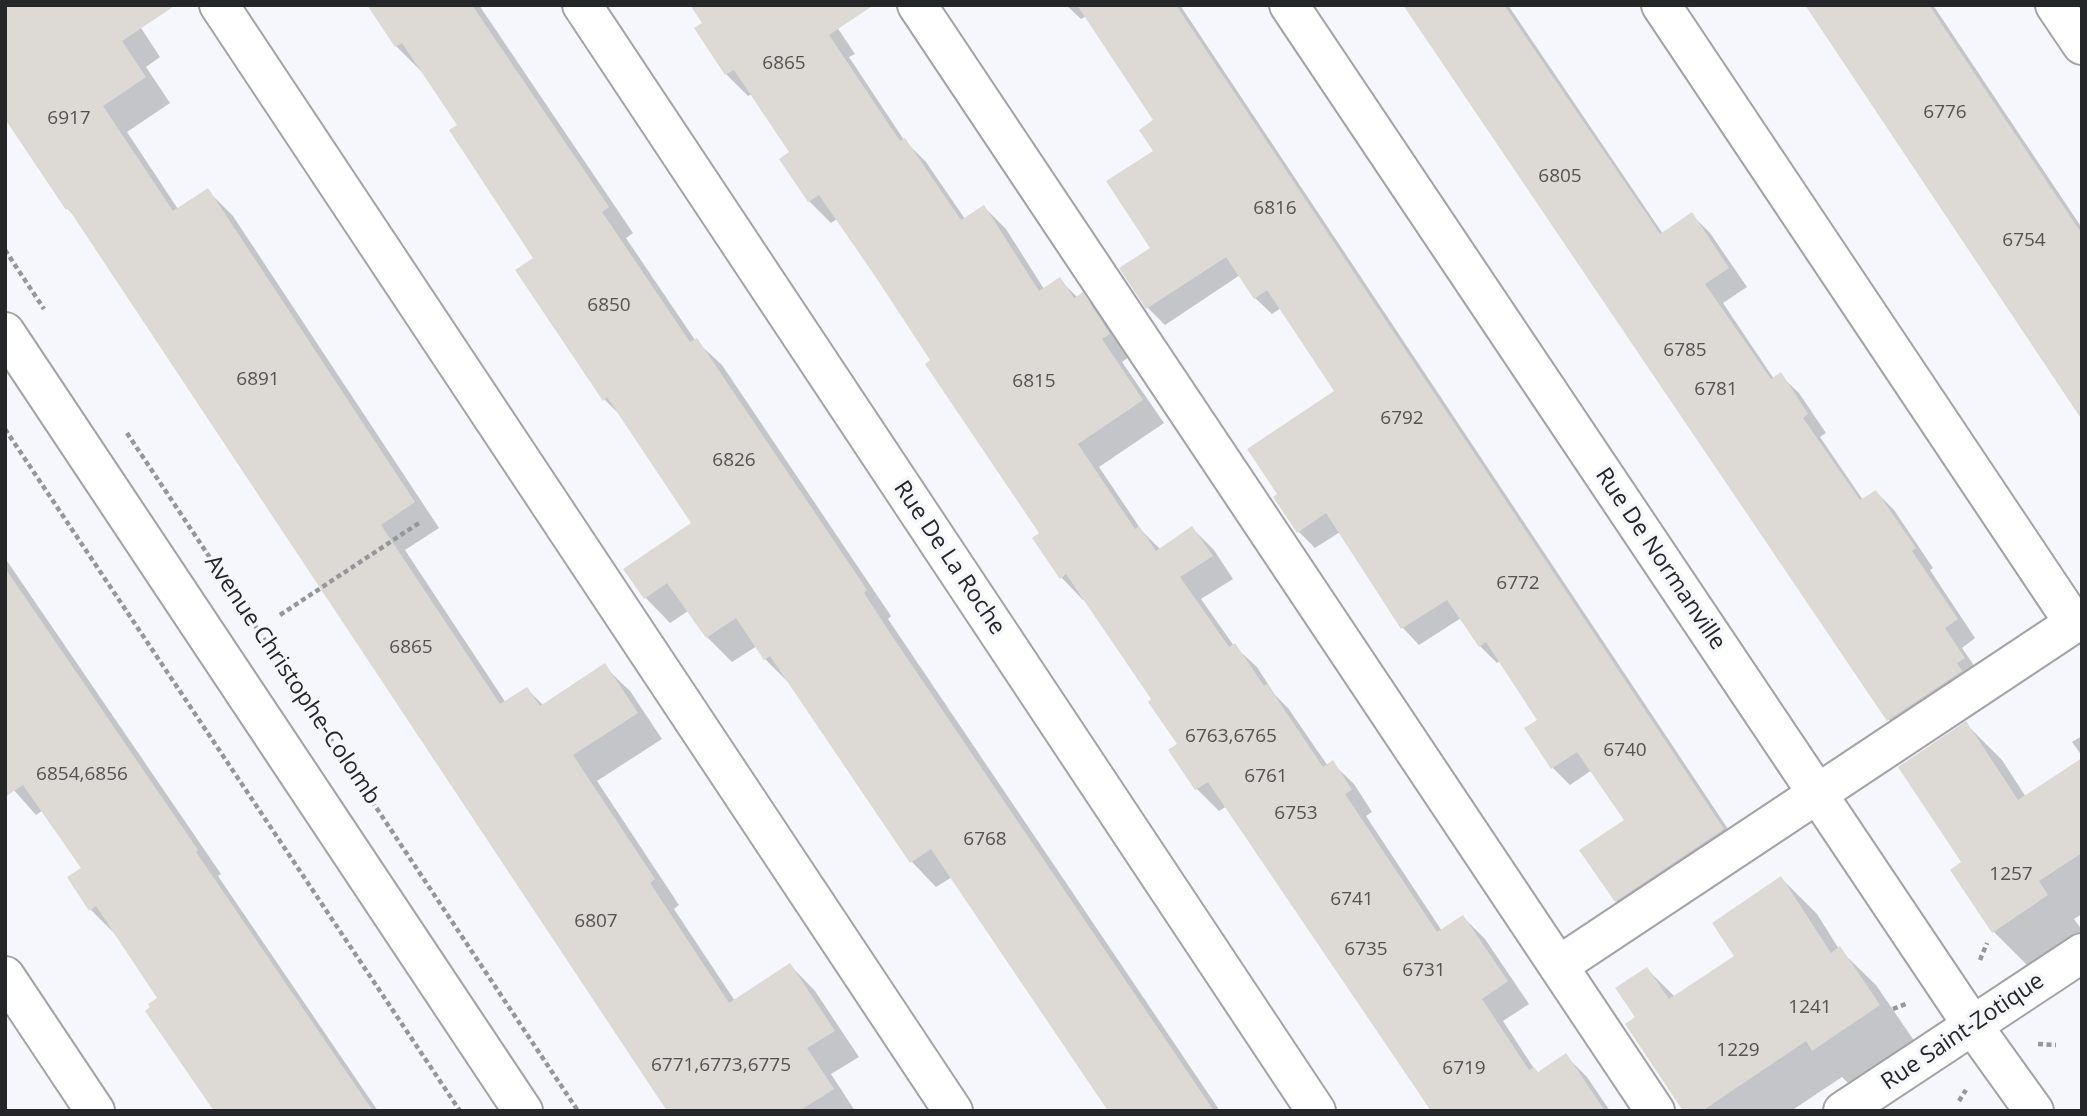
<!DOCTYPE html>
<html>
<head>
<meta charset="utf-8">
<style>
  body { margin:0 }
  #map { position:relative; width:2087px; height:1116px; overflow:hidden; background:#f6f7fc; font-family:"Open Sans",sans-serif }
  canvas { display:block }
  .frame { position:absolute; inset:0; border:7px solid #252627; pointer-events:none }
</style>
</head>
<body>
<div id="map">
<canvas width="2087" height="1116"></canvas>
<div class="frame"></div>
</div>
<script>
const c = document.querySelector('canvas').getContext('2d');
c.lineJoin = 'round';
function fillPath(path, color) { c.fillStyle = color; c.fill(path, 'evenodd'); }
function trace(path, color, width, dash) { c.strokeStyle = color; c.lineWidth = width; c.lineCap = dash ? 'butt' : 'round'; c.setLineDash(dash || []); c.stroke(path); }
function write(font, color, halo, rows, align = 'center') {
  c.font = font + ' "Open Sans",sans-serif'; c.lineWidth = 7; c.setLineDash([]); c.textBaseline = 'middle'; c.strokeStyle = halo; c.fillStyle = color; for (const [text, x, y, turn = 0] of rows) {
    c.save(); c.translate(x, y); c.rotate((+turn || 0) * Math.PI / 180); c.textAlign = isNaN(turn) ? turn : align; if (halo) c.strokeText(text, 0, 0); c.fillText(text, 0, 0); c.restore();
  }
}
fillPath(new Path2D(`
  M 126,5 L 160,57 L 146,67 L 170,103 L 127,132 L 178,209 L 207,190 L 233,216 L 439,528 L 405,550 L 506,703 L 527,689 L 544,706 L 604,666 L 630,691 L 662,739 L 597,781 L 679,905 L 674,909 L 735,1001 L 790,965 L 815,991 L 859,1057 L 831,1074 L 855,1111 L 669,1111 L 75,217 L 67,208 Z
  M 369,5 L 479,5 L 633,233 L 626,238 L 695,340 L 722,365 L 891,616 L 888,619 L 1220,1111 L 1110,1111 L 952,877 L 936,887 L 911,861 L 790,684 L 765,659 L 757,646 L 732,662 L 707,637 L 688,611 L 670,623 L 645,597 L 694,524 L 624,419 L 604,399 L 535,258 L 460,125 L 421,71 L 396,46 Z
  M 822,5 L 855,54 L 849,57 L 904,140 L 926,162 L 965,219 L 984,207 L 1006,229 L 1044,289 L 1059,279 L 1078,298 L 1082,295 L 1104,316 L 1130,356 L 1122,362 L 1164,423 L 1099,467 L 1142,531 L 1161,550 L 1192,528 L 1214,550 L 1233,579 L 1201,599 L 1234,646 L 1257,667 L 1275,695 L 1288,708 L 1328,766 L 1332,763 L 1354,784 L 1372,812 L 1366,816 L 1442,931 L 1463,917 L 1485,939 L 1529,1004 L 1503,1021 L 1535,1070 L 1539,1074 L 1566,1056 L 1587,1077 L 1610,1111 L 1433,1111 L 1227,806 L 1219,811 L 1197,789 L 1171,751 L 1179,745 L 1154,700 L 1085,598 L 1083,600 L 1062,578 L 1035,538 L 1042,533 L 933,361 L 837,219 L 831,223 L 809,201 L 781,160 L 792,152 L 752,94 L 748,96 L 726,74 Z
  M 1066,5 L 1180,5 L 1740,847 L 1633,918 L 1616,901 L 1626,821 L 1592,770 L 1570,785 L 1553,768 L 1539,720 L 1500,661 L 1497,663 L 1480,646 L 1461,618 L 1419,645 L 1403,628 L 1340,532 L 1315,548 L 1299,532 L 1337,392 L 1281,308 L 1272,314 L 1255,298 L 1240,275 L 1165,325 L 1148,308 L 1121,269 L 1152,248 L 1156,121 L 1086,16 L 1081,19 Z
  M 1405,5 L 1508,5 L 1663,234 L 1692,215 L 1710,233 L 1747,287 L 1723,303 L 1774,379 L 1780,375 L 1799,393 L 1826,433 L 1820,437 L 1863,500 L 1876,492 L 1894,510 L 1933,568 L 1930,570 L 1975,638 L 1962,648 L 1982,677 L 1907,738 L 1889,720 Z
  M 1808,5 L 1933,5 L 2082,228 L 2082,416 Z
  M 5,558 L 221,874 L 218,876 L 378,1111 L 216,1111 L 160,998 L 114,933 L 91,910 L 83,868 L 43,810 L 36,815 L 5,780 Z
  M 1966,724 L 2002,760 L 2026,797 L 2082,761 L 2082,914 L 2074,919 L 2082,930 L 2082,934 L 2030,968 L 1993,931 L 1963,863 Z
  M 2082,736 L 2082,756 L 2072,742 Z
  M 1781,878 L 1817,914 L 1839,949 L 1876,985 L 1915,1042 L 1850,1085 L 1842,1077 L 1791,1111 L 1685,1111 L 1647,969 L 1675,997 L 1736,956 Z`), '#0003');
fillPath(new Path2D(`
  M 5,5 L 176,5 L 122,41 L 146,77 L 103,106 L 173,211 L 208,188 L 415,502 L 381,525 L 500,704 L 527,687 L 540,706 L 605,663 L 638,713 L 573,755 L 655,879 L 650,883 L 729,1003 L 790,963 L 835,1031 L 807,1048 L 834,1089 L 799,1111 L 667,1111 L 68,208 L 66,210 L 5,119 Z
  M 367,5 L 472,5 L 609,207 L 602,212 L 690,342 L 697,338 L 867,590 L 864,593 L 890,633 L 1214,1111 L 1108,1111 L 931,849 L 910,863 L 770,656 L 764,660 L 736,618 L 706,638 L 667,583 L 644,599 L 623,569 L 691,523 L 607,397 L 603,401 L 515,270 L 533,258 L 449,130 L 457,125 L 402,43 L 395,47 Z
  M 690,5 L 874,5 L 829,35 L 900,141 L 905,138 L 961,220 L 984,205 L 1039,291 L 1060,277 L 1074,298 L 1083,292 L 1110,334 L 1102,339 L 1143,400 L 1078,444 L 1135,529 L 1139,526 L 1156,551 L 1192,526 L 1213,556 L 1180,577 L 1229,647 L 1235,643 L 1264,686 L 1267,684 L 1323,767 L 1333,760 L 1352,790 L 1345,794 L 1437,932 L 1463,915 L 1508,981 L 1482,999 L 1529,1070 L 1534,1067 L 1538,1072 L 1566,1053 L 1605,1111 L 1431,1111 L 1208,782 L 1195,790 L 1168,750 L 1177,744 L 1148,702 L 1151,699 L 1066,574 L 1060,579 L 1032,538 L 1039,533 L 925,364 L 930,360 L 875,276 L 819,195 L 808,202 L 779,159 L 789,152 L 734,70 L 725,75 L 694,28 L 702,23 Z
  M 1077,5 L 1176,5 L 1724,829 L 1615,902 L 1579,850 L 1624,820 L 1577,752 L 1551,769 L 1524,728 L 1537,720 L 1486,642 L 1479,647 L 1447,600 L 1401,629 L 1326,513 L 1297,533 L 1273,497 L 1277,494 L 1247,449 L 1334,391 L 1267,290 L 1254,299 L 1226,257 L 1146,309 L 1119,268 L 1150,248 L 1106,181 L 1153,151 L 1139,130 L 1153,120 Z
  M 1403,5 L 1504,5 L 1660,234 L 1692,212 L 1729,268 L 1705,284 L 1771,379 L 1781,372 L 1808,414 L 1803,418 L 1860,500 L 1876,490 L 1916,548 L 1912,551 L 1958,619 L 1945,628 L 1965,658 L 1957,663 L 1962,671 L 1887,721 Z
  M 1805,5 L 1929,5 L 1997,107 L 2082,234 L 2082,420 Z
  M 5,568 L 198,850 L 196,852 L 373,1111 L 214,1111 L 145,1011 L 150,1007 L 148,1004 L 157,998 L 96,906 L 89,911 L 67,877 L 81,868 L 23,785 L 5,797 Z
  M 1966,721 L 2018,800 L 2082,758 L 2082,853 L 2039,881 L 2048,895 L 1992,933 L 1950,870 L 1961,862 L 1898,767 Z
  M 1781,876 L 1831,953 L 1840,946 L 1880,1005 L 1812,1051 L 1806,1041 L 1702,1111 L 1683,1111 L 1625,1024 L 1635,1017 L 1615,988 L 1647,967 L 1669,999 L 1734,956 L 1712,923 Z`), '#dddad5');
const minor = new Path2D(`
  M 219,5 L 953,1111
  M 582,5 L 1316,1111
  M 917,5 L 1655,1111
  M 1289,5 L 1973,1026 L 2034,1111
  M 1661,5 L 2074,623
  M 2055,5 L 2082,45
  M 1558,966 L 2082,618
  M 5,976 L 95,1111
  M 1843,1111 L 2082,953`);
const major = new Path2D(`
  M 5,332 L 523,1111`);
trace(minor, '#a2a2a7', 42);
trace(major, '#a2a2a7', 42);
trace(new Path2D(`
  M 5,250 L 44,309
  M 5,429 L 460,1111
  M 127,433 L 578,1111
  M 280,615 L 419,523
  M 1980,960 L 1987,943
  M 1893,1009 L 1908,1003
  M 2038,1044 L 2056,1045
  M 1959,1101 L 1966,1090`), '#96979b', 4.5, [5, 3.5]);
trace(minor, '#fff', 38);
trace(major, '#fff', 38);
write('19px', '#535352', null, [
  ["6865",784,64],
  ["6776",1945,113],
  ["6917",69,119],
  ["6805",1560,177],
  ["6816",1275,209],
  ["6754",2024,241],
  ["6850",609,306],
  ["6785",1685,351],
  ["6891",258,380],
  ["6815",1034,382],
  ["6781",1716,390],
  ["6792",1402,419],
  ["6826",734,461],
  ["6772",1518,584],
  ["6865",411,648],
  ["6763,6765",1231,737],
  ["6740",1625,751],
  ["6854,6856",82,775],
  ["6761",1266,777],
  ["6753",1296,814],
  ["6768",985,840],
  ["1257",2011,875],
  ["6741",1352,900],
  ["6807",596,922],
  ["6735",1366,950],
  ["6731",1424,971],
  ["1241",1810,1008],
  ["1229",1738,1051],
  ["6771,6773,6775",721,1066],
  ["6719",1464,1069]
]);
write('23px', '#252627', '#f6f7fc', [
  ["Rue De La Roche",949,558,56],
  ["Rue De Normanville",1660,559,56],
  ["Avenue Christophe-Colomb",292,680,56],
  ["Rue Saint-Zotique",1963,1032,-34]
]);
</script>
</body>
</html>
